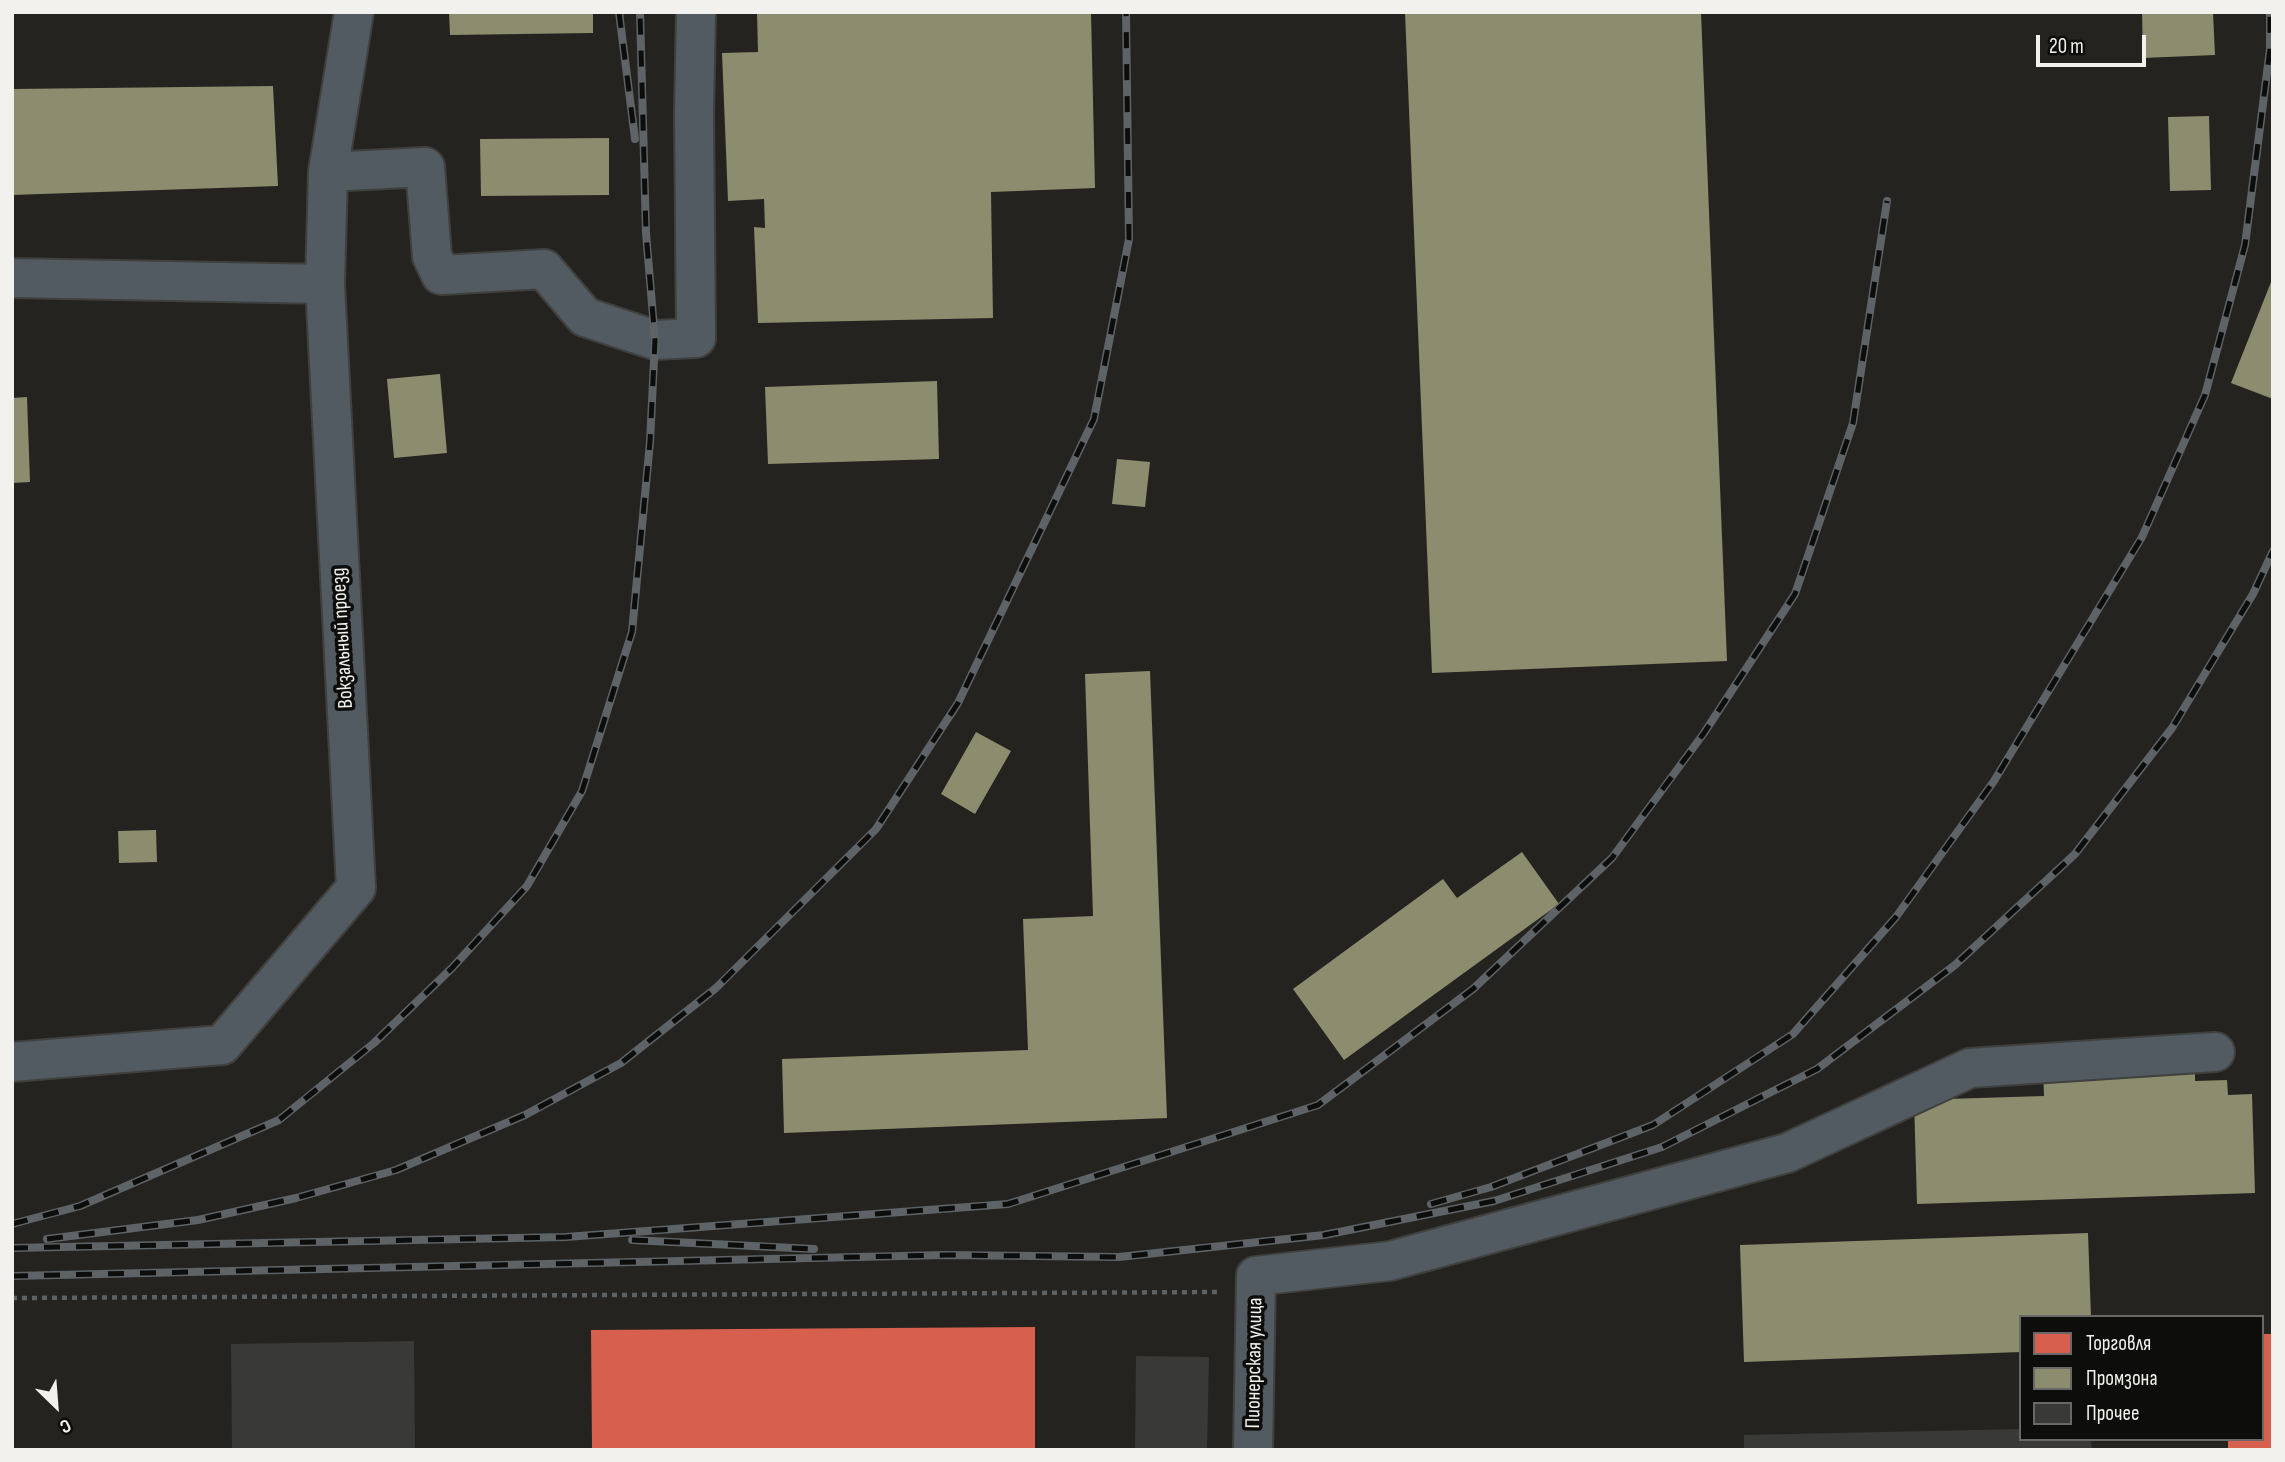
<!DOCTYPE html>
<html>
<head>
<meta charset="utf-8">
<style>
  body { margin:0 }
  #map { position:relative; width:2285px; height:1462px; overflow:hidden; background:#242320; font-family:"Sofia Sans Condensed",sans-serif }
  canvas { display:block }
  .frame { position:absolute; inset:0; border:14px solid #f2f1ee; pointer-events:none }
  .legend { position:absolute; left:2019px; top:1315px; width:245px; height:126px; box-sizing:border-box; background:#0d0d0b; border:2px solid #696866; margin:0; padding:9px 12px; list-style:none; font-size:21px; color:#f2f1ee }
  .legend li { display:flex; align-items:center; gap:14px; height:35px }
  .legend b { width:35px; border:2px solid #696866 }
  .north { position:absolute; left:21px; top:1371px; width:70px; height:70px; -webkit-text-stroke:5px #0d0d0b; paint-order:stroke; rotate:155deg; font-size:19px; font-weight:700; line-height:28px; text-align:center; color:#f2f1ee }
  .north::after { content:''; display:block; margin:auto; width:24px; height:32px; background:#f2f1ee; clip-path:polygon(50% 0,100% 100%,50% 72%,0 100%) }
  .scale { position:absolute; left:2036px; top:35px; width:110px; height:32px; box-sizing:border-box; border:4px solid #f2f1ee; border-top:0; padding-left:9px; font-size:21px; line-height:24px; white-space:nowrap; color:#f2f1ee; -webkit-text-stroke:5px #0d0d0b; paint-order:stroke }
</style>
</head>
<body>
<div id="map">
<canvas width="2285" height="1462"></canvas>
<div class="frame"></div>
<ul class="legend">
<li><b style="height:19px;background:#d6604d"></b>Торговля</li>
<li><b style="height:19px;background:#8c8c6e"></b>Промзона</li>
<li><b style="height:19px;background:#393937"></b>Прочее</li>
</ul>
<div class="north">С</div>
<div class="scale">20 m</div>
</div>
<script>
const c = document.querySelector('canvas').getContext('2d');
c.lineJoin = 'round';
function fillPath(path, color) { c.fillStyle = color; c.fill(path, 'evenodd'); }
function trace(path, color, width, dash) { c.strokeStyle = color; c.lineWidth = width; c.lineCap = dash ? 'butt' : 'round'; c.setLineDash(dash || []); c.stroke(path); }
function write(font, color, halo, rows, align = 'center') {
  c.font = font + ' "Sofia Sans Condensed",sans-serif'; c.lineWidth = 7; c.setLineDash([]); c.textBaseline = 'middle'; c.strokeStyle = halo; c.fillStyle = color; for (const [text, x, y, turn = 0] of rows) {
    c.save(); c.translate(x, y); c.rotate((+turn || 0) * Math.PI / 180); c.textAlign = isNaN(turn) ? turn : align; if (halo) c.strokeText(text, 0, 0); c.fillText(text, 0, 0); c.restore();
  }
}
fillPath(new Path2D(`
  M 1035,1327 L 1035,1450 L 592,1450 L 591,1330 Z
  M 2262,1334 L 2273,1334 L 2273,1450 L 2228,1450 L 2228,1439 L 2262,1439 Z`), '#d6604d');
fillPath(new Path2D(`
  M 449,12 L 593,12 L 593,33 L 450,35 Z
  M 757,12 L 1091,12 L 1095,188 L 991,192 L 993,318 L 758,323 L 754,227 L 765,228 L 764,199 L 728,201 L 722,53 L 758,52 Z
  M 1405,12 L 1701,12 L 1727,661 L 1432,673 Z
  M 2142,12 L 2213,12 L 2215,55 L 2143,58 Z
  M 273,86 L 278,186 L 12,195 L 12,89 Z
  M 2209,116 L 2211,190 L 2170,191 L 2168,117 Z
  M 609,138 L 609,195 L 481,196 L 480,139 Z
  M 2273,277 L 2273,399 L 2231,383 Z
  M 440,374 L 447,453 L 394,458 L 387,379 Z
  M 937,381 L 939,459 L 768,464 L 765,387 Z
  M 27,397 L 30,482 L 12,483 L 12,398 Z
  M 1117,459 L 1150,462 L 1145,507 L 1112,504 Z
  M 1150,671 L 1167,1118 L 784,1133 L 782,1059 L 1028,1050 L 1023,919 L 1093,916 L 1085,674 Z
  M 976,732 L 1011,751 L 975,814 L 941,794 Z
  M 156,830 L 157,862 L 119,863 L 118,831 Z
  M 1522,852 L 1559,904 L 1344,1060 L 1293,989 L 1443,879 L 1457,898 Z
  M 2195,1065 L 2195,1081 L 2227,1080 L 2228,1095 L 2252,1094 L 2255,1193 L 1917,1204 L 1914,1100 L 2044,1096 L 2043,1069 Z
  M 2088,1233 L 2091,1317 L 2021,1317 L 2021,1352 L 1744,1362 L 1740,1245 Z`), '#8c8c6e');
fillPath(new Path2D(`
  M 414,1341 L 415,1450 L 232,1450 L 231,1344 Z
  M 1136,1356 L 1209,1357 L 1207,1450 L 1135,1450 Z
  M 2021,1429 L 2021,1439 L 2091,1439 L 2092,1450 L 1744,1450 L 1744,1435 Z`), '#393937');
const minor = new Path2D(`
  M 328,172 L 425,167 L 432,256 L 441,275 L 544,269 L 585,317 L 655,340 L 696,338 L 694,112 L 696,12
  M 12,278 L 325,284 L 356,888 L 222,1045 L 12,1062
  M 325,284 L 328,172 L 354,12
  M 1253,1450 L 1256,1276 L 1390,1261 L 1787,1153 L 1970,1068 L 2215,1052`);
trace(minor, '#40403e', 42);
trace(new Path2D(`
  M 12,1298 L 1220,1292`), '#5c6164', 4.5, [5, 5]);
trace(minor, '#525b61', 38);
const rail = new Path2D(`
  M 619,12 L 635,139
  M 1431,1204 L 1491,1187 L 1653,1125 L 1793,1034 L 1896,917 L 1994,781 L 2142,537 L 2205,395 L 2245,245 L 2270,49 L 2270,12
  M 12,1224 L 80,1206 L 279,1120 L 374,1043 L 452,968 L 527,886 L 582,791 L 632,632 L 650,442 L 655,340 L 646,233 L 640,12
  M 47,1239 L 198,1220 L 296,1198 L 396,1170 L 525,1115 L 621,1063 L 716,988 L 876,829 L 958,703 L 1094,419 L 1129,239 L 1126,12
  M 632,1240 L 814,1249
  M 12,1248 L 566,1237 L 1008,1204 L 1318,1105 L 1473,989 L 1612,858 L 1704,733 L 1795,594 L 1853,423 L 1887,201
  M 12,1276 L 946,1255 L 1119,1257 L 1324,1235 L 1494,1201 L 1662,1147 L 1817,1069 L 1955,965 L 2075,854 L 2172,728 L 2253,594 L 2273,551`);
trace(rail, '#5d6366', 8);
trace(rail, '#0d0d0b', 5, [16]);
write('21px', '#f2f1ee', '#0d0d0b', [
  ["Вокзальный проезд",343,638,-93],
  ["Пионерская улица",1255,1363,-89]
]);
</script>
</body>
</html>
